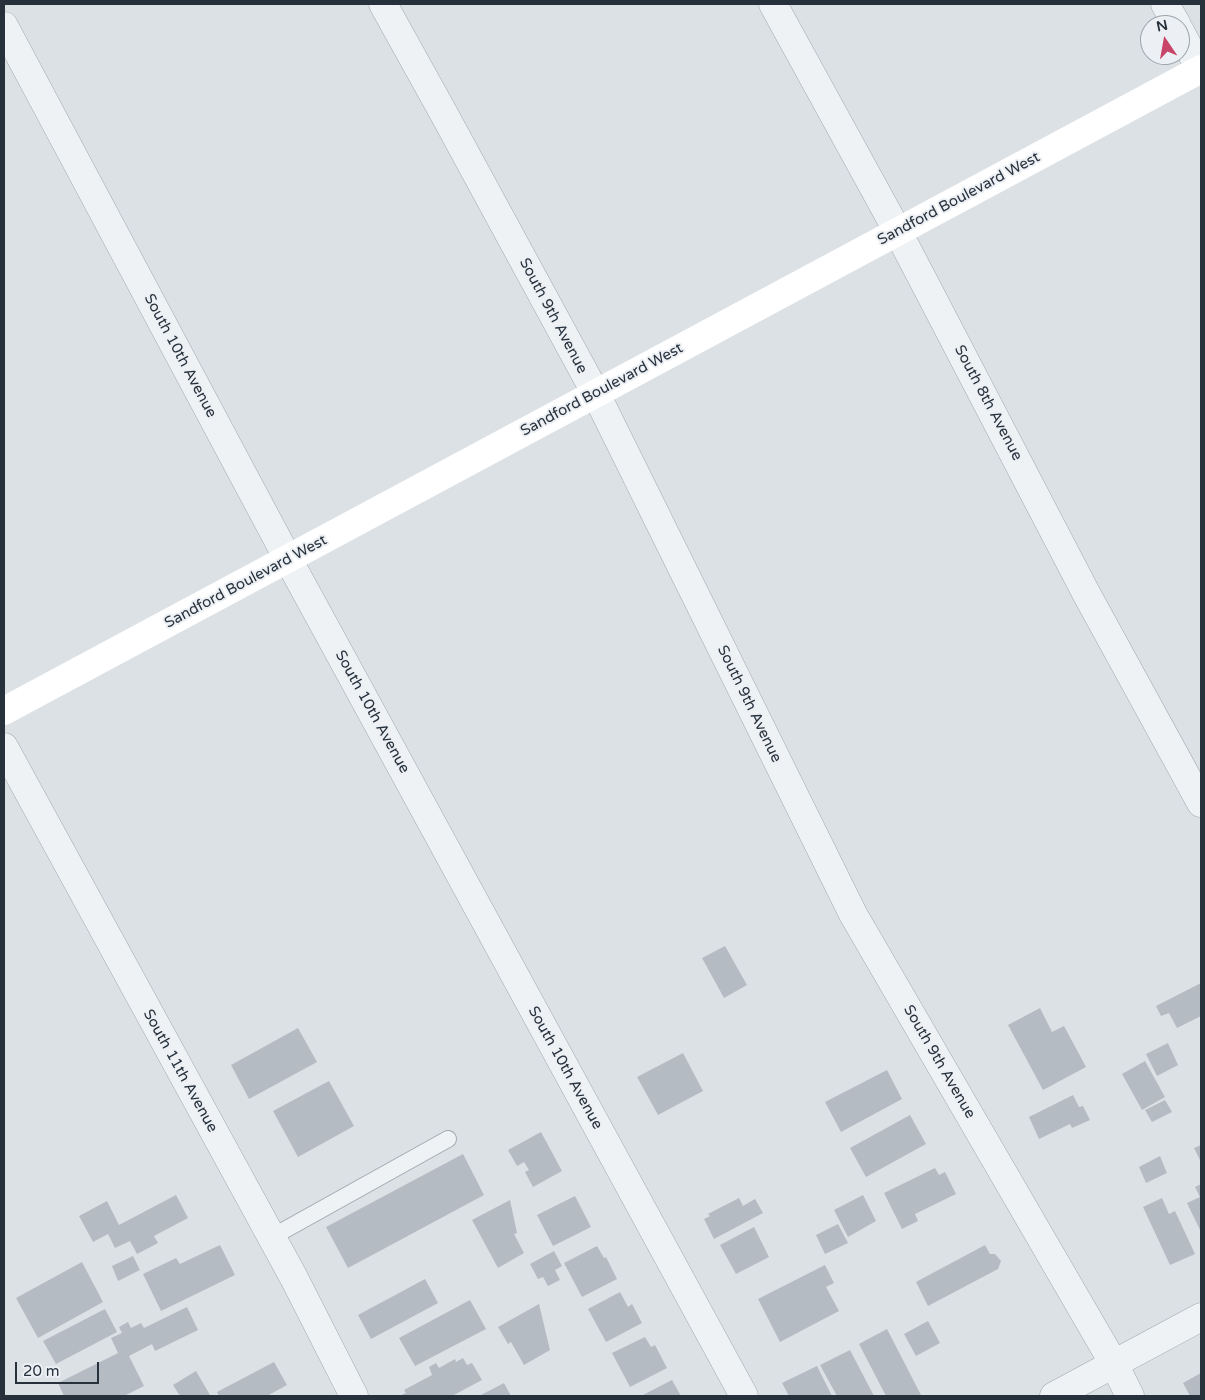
<!DOCTYPE html>
<html>
<head>
<meta charset="utf-8">
<style>
  body { margin:0 }
  #map { position:relative; width:1205px; height:1400px; overflow:hidden; background:#dce1e6; font-family:"Varela Round",sans-serif }
  canvas { display:block }
  .frame { position:absolute; inset:0; border:5px solid #27313c; pointer-events:none }
  .north { position:absolute; left:1140px; top:15px; width:50px; height:50px; box-sizing:border-box; background:#ecf0f4; border:1px solid #9da4aa; border-radius:50%; rotate:348deg; font-size:14px; font-weight:700; line-height:20px; text-align:center; color:#27313c }
  .north::after { content:''; display:block; margin:auto; width:18px; height:22px; background:#c84569; clip-path:polygon(50% 0,100% 100%,50% 72%,0 100%) }
  .scale { position:absolute; left:15px; top:1362px; width:84px; height:22px; box-sizing:border-box; border:2px solid #27313c; border-top:0; padding-left:6px; font-size:15px; line-height:18px; white-space:nowrap; color:#27313c; -webkit-text-stroke:4px #ecf0f4; paint-order:stroke }
</style>
</head>
<body>
<div id="map">
<canvas width="1205" height="1400"></canvas>
<div class="frame"></div>
<div class="north">N</div>
<div class="scale">20 m</div>
</div>
<script>
const c = document.querySelector('canvas').getContext('2d');
c.lineJoin = 'round';
function fillPath(path, color) { c.fillStyle = color; c.fill(path, 'evenodd'); }
function trace(path, color, width, dash) { c.strokeStyle = color; c.lineWidth = width; c.lineCap = dash ? 'butt' : 'round'; c.setLineDash(dash || []); c.stroke(path); }
function write(font, color, halo, rows, align = 'center') {
  c.font = font + ' "Varela Round",sans-serif'; c.lineWidth = 4; c.setLineDash([]); c.textBaseline = 'middle'; c.strokeStyle = halo; c.fillStyle = color; for (const [text, x, y, turn = 0] of rows) {
    c.save(); c.translate(x, y); c.rotate((+turn || 0) * Math.PI / 180); c.textAlign = isNaN(turn) ? turn : align; if (halo) c.strokeText(text, 0, 0); c.fillText(text, 0, 0); c.restore();
  }
}
fillPath(new Path2D(`
  M 725,946 L 747,985 L 724,998 L 702,958 Z
  M 1201,983 L 1201,1016 L 1177,1028 L 1169,1013 L 1161,1016 L 1156,1006 Z
  M 1040,1008 L 1052,1032 L 1064,1026 L 1086,1067 L 1043,1090 L 1008,1025 Z
  M 298,1028 L 317,1062 L 249,1099 L 231,1065 Z
  M 1168,1043 L 1178,1065 L 1157,1076 L 1146,1054 Z
  M 683,1053 L 703,1091 L 658,1115 L 637,1077 Z
  M 1145,1061 L 1165,1097 L 1142,1110 L 1122,1074 Z
  M 887,1070 L 902,1099 L 841,1132 L 825,1102 Z
  M 329,1081 L 354,1126 L 298,1157 L 273,1111 Z
  M 1073,1095 L 1079,1107 L 1083,1106 L 1090,1120 L 1072,1128 L 1070,1124 L 1039,1139 L 1029,1117 Z
  M 1165,1100 L 1172,1112 L 1152,1122 L 1145,1110 Z
  M 910,1115 L 926,1144 L 866,1177 L 850,1148 Z
  M 541,1132 L 562,1171 L 533,1187 L 525,1172 L 529,1170 L 524,1162 L 517,1166 L 508,1150 Z
  M 1201,1145 L 1201,1162 L 1194,1148 Z
  M 463,1154 L 484,1195 L 348,1268 L 326,1227 Z
  M 1160,1156 L 1167,1173 L 1146,1183 L 1139,1167 Z
  M 935,1168 L 939,1175 L 945,1172 L 956,1194 L 915,1214 L 918,1221 L 902,1229 L 884,1193 Z
  M 1201,1184 L 1201,1232 L 1187,1203 L 1200,1197 L 1195,1187 Z
  M 176,1195 L 188,1218 L 154,1236 L 158,1243 L 137,1254 L 130,1241 L 115,1248 L 108,1234 L 93,1242 L 79,1216 L 107,1201 L 119,1225 Z
  M 863,1195 L 876,1221 L 848,1237 L 834,1210 Z
  M 575,1196 L 591,1227 L 553,1246 L 537,1215 Z
  M 739,1198 L 743,1206 L 755,1199 L 763,1213 L 714,1239 L 704,1219 L 710,1216 L 708,1214 Z
  M 1162,1198 L 1169,1214 L 1175,1211 L 1195,1254 L 1170,1265 L 1143,1207 Z
  M 510,1200 L 517,1233 L 514,1234 L 524,1253 L 498,1268 L 472,1220 Z
  M 838,1224 L 848,1243 L 825,1254 L 816,1235 Z
  M 754,1227 L 769,1257 L 736,1274 L 720,1245 Z
  M 220,1245 L 235,1275 L 161,1311 L 143,1274 L 176,1258 L 180,1264 Z
  M 985,1245 L 990,1254 L 995,1254 L 1001,1261 L 998,1269 L 928,1306 L 916,1282 Z
  M 597,1246 L 604,1258 L 606,1257 L 617,1279 L 582,1297 L 564,1263 Z
  M 554,1251 L 562,1266 L 555,1270 L 560,1280 L 548,1286 L 543,1277 L 538,1279 L 530,1264 Z
  M 133,1256 L 140,1270 L 118,1281 L 112,1266 Z
  M 82,1262 L 103,1302 L 38,1338 L 16,1298 Z
  M 825,1265 L 834,1283 L 826,1287 L 839,1311 L 780,1342 L 758,1299 Z
  M 425,1279 L 438,1303 L 371,1339 L 358,1315 Z
  M 620,1292 L 628,1307 L 632,1304 L 642,1323 L 606,1342 L 588,1309 Z
  M 470,1300 L 486,1329 L 415,1366 L 399,1338 Z
  M 539,1304 L 550,1350 L 524,1365 L 511,1342 L 508,1344 L 498,1327 Z
  M 187,1307 L 198,1330 L 155,1351 L 152,1344 L 129,1356 L 144,1386 L 124,1396 L 64,1396 L 58,1383 L 118,1353 L 111,1338 L 122,1333 L 119,1327 L 128,1322 L 131,1328 L 141,1323 L 144,1328 Z
  M 105,1309 L 117,1332 L 56,1364 L 43,1341 Z
  M 928,1321 L 940,1343 L 916,1356 L 904,1334 Z
  M 887,1329 L 921,1395 L 918,1396 L 886,1396 L 859,1344 Z
  M 645,1337 L 651,1347 L 655,1345 L 667,1368 L 630,1387 L 612,1353 Z
  M 850,1350 L 874,1396 L 837,1396 L 820,1365 Z
  M 463,1358 L 467,1365 L 472,1363 L 482,1380 L 452,1396 L 399,1396 L 406,1393 L 404,1390 L 432,1375 L 429,1367 L 436,1363 L 439,1368 L 455,1359 L 456,1362 Z
  M 274,1362 L 287,1385 L 267,1396 L 219,1396 L 217,1392 Z
  M 817,1366 L 832,1396 L 789,1396 L 782,1383 Z
  M 196,1371 L 210,1395 L 180,1396 L 173,1385 Z
  M 1201,1373 L 1201,1396 L 1190,1396 L 1183,1383 Z
  M 672,1380 L 681,1396 L 641,1396 Z
  M 504,1383 L 511,1396 L 479,1396 Z`), '#b4bbc2');
const lane = new Path2D(`
  M 272,1237 L 448,1139`);
const street = new Path2D(`
  M 383,4 L 444,114 L 596,394 L 853,914 L 1114,1364 L 1130,1396
  M 773,4 L 898,232 L 1086,593 L 1201,803
  M 1165,4 L 1177,25
  M 4,26 L 288,559 L 744,1396
  M 1180,31 L 1201,71
  M 4,747 L 294,1278 L 354,1396
  M 1054,1396 L 1201,1317`);
trace(lane, '#a2a9b0', 18);
trace(street, '#a2a9b0', 29);
trace(lane, '#eff2f4', 16);
trace(street, '#eff2f4', 28);
trace(new Path2D(`
  M 4,711 L 1201,69`), '#fff', 28);
write('15px', '#27313c', '#ecf0f4', [
  ["Sandford Boulevard West",959,199,-28],
  ["South 9th Avenue",553,316,62],
  ["South 10th Avenue",180,356,62],
  ["Sandford Boulevard West",602,390,-28],
  ["South 8th Avenue",988,403,62],
  ["Sandford Boulevard West",246,582,-28],
  ["South 9th Avenue",749,704,64],
  ["South 10th Avenue",372,712,61],
  ["South 9th Avenue",939,1062,60],
  ["South 10th Avenue",565,1068,61],
  ["South 11th Avenue",180,1071,61]
]);
</script>
</body>
</html>
